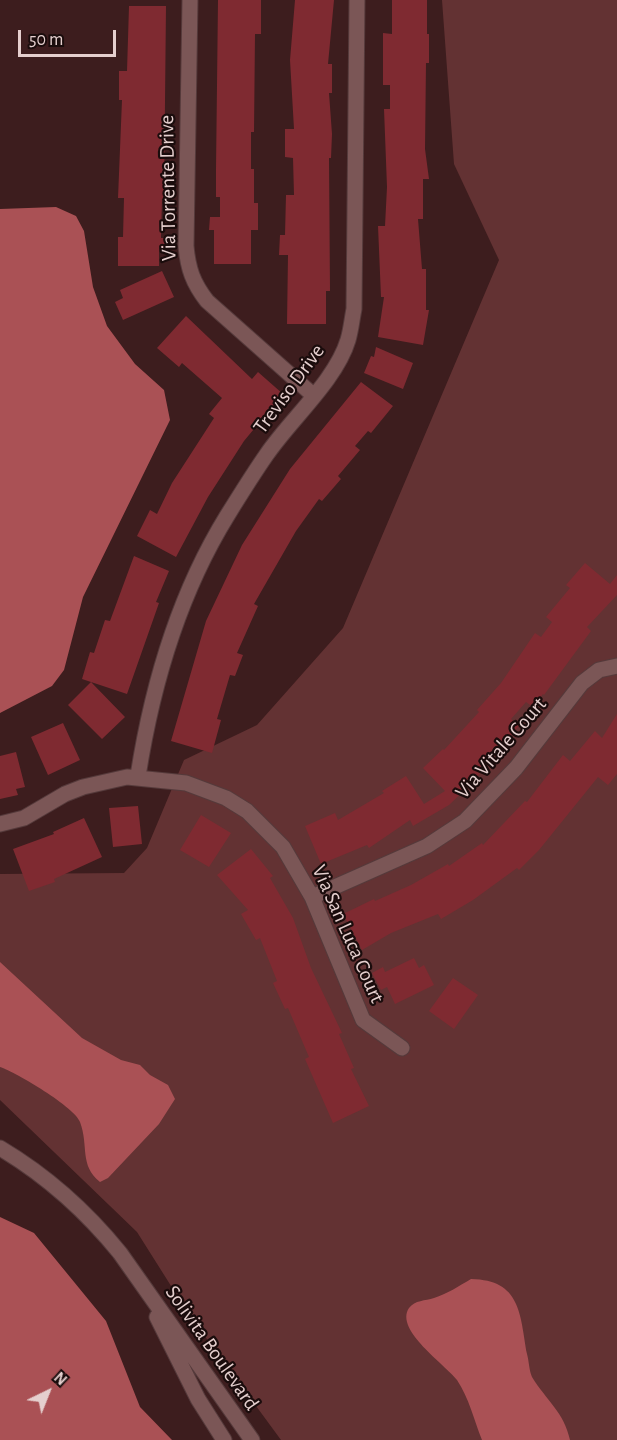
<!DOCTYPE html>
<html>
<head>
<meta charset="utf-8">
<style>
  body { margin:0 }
  #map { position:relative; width:617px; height:1440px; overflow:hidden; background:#3d1d1e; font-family:"Alegreya Sans",sans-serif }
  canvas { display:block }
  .north { position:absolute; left:18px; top:1362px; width:60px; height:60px; -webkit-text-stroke:4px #1a0c0c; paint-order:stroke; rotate:43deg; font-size:16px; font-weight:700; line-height:24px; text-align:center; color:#e5cfce }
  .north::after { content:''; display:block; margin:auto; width:21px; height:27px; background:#e5cfce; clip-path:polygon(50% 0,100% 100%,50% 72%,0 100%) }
  .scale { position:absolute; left:18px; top:30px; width:98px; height:27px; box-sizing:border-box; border:3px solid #e5cfce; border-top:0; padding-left:8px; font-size:18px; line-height:21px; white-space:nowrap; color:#e5cfce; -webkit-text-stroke:4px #1a0c0c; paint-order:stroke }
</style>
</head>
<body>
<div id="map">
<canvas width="617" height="1440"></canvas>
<div class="north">N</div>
<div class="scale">50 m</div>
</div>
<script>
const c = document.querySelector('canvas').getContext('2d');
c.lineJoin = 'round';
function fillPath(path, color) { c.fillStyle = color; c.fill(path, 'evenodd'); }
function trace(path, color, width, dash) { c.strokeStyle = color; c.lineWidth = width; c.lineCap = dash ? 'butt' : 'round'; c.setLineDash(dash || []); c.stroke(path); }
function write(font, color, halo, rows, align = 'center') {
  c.font = font + ' "Alegreya Sans",sans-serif'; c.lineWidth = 4.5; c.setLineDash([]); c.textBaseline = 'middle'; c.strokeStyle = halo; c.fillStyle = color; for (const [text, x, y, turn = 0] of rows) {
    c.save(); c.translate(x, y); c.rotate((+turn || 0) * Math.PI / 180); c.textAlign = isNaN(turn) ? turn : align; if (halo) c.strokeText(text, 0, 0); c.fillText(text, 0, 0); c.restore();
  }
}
fillPath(new Path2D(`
  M 442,0 L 617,0 L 617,1440 L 281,1440 L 190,1316 L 137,1232 L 0,1100 L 0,874 L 124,873 L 147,848 L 184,760 L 257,725 L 343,628 L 499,260 L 454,164 Z`), '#633233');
fillPath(new Path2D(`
  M 56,207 L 76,216 L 84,231 L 93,287 L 107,326 L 135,364 L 164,390 L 170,420 L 83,597 L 64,670 L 52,686 L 0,713 L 0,209 Z
  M 0,962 L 82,1038 L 121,1060 L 140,1065 L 150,1075 L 168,1085 L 175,1099 L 159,1124 L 108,1178 L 100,1182 C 79,1165 89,1146 80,1122 C 76,1108 16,1072 0,1067 Z
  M 0,1217 L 34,1233 L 106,1321 L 140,1407 L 172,1440 L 0,1440 Z
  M 471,1279 C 521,1280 520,1314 527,1354 C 529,1361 529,1370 532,1377 C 546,1400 564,1412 570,1440 L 482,1440 C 474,1420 469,1398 457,1380 C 446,1365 394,1330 409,1308 C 415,1300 425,1301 434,1298 C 447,1294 459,1286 471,1279 Z`), '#aa5155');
fillPath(new Path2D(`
  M 218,0 L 261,0 L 261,34 L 255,34 L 254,132 L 251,132 L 251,169 L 254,169 L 254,203 L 258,203 L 258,230 L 251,230 L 251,264 L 214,264 L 214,230 L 209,230 L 210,217 L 220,217 L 220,197 L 216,197 L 216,169 Z
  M 295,0 L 334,0 L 328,64 L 332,64 L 332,93 L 329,93 L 332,134 L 331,158 L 329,158 L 330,291 L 326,291 L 326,324 L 287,324 L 288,255 L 279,255 L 280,235 L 285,235 L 286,195 L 294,195 L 293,158 L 285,157 L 285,129 L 294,129 L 290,60 Z
  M 392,0 L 427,0 L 427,34 L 429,34 L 429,63 L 426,63 L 425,149 L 429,179 L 423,179 L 423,219 L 418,219 L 422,269 L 426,269 L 426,310 L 429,310 L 423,345 L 378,337 L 384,297 L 381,297 L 378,226 L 385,226 L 387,187 L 384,109 L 390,109 L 390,85 L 383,85 L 383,33 L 392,34 Z
  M 129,6 L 166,6 L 164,199 L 162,199 L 161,238 L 166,238 L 166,248 L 159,248 L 159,266 L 118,266 L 118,237 L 123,237 L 124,198 L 118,198 L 122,100 L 119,100 L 119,71 L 127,71 Z
  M 162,271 L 174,297 L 123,320 L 115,302 L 123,298 L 120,290 Z
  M 186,316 L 252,379 L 258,372 L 283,394 L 244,441 L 208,497 L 176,557 L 137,536 L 150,510 L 157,514 L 172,483 L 214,418 L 209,414 L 222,398 L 182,363 L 179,367 L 157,348 Z
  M 376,347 L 413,363 L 403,389 L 364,373 L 371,356 L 374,357 Z
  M 361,382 L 393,406 L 371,433 L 368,431 L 355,446 L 360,450 L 338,476 L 341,479 L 322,501 L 319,499 L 296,531 L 254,604 L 258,606 L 237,653 L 243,655 L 235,676 L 230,675 L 217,719 L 221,720 L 212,753 L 171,741 L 206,621 L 242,545 L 290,469 Z
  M 134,556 L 169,571 L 156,602 L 159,603 L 127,694 L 82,679 L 90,652 L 94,653 L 105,620 L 110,621 Z
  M 585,563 L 610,584 L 617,575 L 617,595 L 587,627 L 591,631 L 544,695 L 543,694 L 533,707 L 526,702 L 511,719 L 519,726 L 474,781 L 449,805 L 413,826 L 410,820 L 369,848 L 367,845 L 321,864 L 305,826 L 335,813 L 338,820 L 384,793 L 382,791 L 406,776 L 424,804 L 445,791 L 423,768 L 443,749 L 444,750 L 479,712 L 477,710 L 501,683 L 535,633 L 541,637 L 552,622 L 546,617 L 570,588 L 566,585 Z
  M 91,682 L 125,717 L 102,739 L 68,705 Z
  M 617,714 L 617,774 L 608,785 L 598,777 L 539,850 L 519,870 L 517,868 L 473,900 L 441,919 L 438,914 L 391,933 L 362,950 L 343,914 L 374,899 L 375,901 L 411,885 L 448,864 L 449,866 L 482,843 L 483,845 L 525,801 L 527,802 L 563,755 L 570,761 L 595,731 L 602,738 Z
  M 63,723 L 80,760 L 48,775 L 31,737 Z
  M 16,752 L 25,787 L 16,789 L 18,795 L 0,799 L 0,756 Z
  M 138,806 L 142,844 L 113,847 L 109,808 Z
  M 201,815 L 231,833 L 209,867 L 180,850 Z
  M 84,818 L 102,857 L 54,879 L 55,882 L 29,891 L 13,849 L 54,834 L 53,832 Z
  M 251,849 L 273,876 L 270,878 L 293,918 L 311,968 L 342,1033 L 339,1034 L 354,1068 L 351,1069 L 369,1106 L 333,1123 L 305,1059 L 309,1057 L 288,1008 L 285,1009 L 273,983 L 277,981 L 260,938 L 256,940 L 241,914 L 248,910 L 217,875 Z
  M 414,958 L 419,968 L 424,965 L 434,985 L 395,1004 L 387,987 L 381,990 L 372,973 L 383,967 L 385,972 Z
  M 453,978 L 478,995 L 454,1029 L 429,1011 Z`), '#7f2a31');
const minor = new Path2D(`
  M 190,0 L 186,246 C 188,269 193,283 207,301 L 313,395
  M 138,776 C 152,686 179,594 227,516 C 240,495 253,474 267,454 C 291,419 336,380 348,340 C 351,330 352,319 354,309 L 357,0
  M 0,824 L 24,818 L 65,794 L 83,787 L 127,777 L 186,783 L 226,798 L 247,811 L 283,847 L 312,897 L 363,1020 L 402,1048
  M 312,897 L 427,846 L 465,821 L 516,768 L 582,683 L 599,670 L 617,666
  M 0,1148 C 47,1176 86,1211 120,1253 L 252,1440
  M 157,1317 L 198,1399 L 224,1440`);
trace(minor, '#553a3b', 17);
trace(minor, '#7b5656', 15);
write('21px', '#e5cfce', '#1a0c0c', [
  ["Via Torrente Drive",168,188,-91],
  ["Treviso Drive",289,389,-54],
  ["Via Vitale Court",501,748,-49],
  ["Via San Luca Court",348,934,66],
  ["Solivita Boulevard",212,1348,55]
]);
</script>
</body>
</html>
